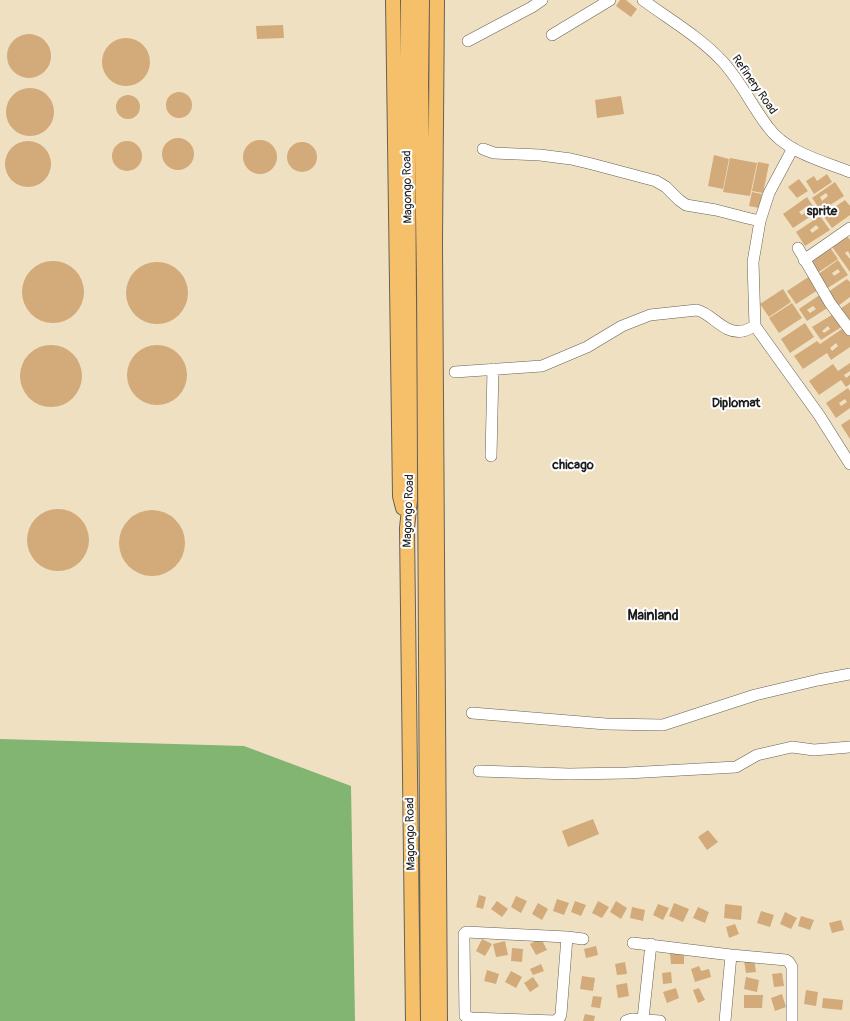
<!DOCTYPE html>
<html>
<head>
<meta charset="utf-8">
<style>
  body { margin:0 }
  canvas { display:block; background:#efe0c2 }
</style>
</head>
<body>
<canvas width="850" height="1021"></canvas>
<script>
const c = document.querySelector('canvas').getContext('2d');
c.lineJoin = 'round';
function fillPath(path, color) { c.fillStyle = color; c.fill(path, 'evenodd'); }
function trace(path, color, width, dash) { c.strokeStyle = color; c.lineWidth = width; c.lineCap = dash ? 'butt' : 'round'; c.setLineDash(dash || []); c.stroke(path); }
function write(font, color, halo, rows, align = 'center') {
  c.font = font + ' Pangolin,sans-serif'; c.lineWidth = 4; c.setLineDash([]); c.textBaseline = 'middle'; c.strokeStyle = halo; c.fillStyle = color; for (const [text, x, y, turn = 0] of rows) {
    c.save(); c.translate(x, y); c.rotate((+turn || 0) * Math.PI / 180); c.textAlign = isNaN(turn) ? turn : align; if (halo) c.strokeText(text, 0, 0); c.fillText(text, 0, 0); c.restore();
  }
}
fillPath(new Path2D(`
  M 0,739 L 244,746 L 351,786 L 355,1021 L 0,1021 Z`), '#81b571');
fillPath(new Path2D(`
  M 620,0 L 626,0 L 637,9 L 631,17 L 616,6 Z
  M 283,25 L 284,38 L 257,39 L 256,26 Z
  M7 56a22 22 0 1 1 44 0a22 22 0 1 1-44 0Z
  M102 62a24 24 0 1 1 48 0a24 24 0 1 1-48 0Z
  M6 112a24 24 0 1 1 48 0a24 24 0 1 1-48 0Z
  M166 105a13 13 0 1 1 26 0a13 13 0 1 1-26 0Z
  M116 107a12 12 0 1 1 24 0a12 12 0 1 1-24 0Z
  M 621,96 L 624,114 L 597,118 L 595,100 Z
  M162 154a16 16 0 1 1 32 0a16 16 0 1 1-32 0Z
  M243 157a17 17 0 1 1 34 0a17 17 0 1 1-34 0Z
  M112 156a15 15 0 1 1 30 0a15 15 0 1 1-30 0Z
  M5 164a23 23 0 1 1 46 0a23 23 0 1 1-46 0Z
  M287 157a15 15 0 1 1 30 0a15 15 0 1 1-30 0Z
  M 714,155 L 729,159 L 723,189 L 708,186 Z
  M 730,158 L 757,163 L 750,196 L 723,192 Z
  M 758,162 L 769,164 L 763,193 L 752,191 Z
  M 827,174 L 832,182 L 814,194 L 806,181 L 814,176 L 817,181 Z
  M 799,179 L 808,191 L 797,198 L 788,187 Z
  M 835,182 L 844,196 L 821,211 L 812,198 ZM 826,193 L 828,196 L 822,201 L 820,197 Z
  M 752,192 L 762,194 L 759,208 L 749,206 Z
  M 807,197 L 817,212 L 793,228 L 783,214 ZM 806,207 L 808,210 L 802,215 L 799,212 Z
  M 845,200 L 850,206 L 850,215 L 832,228 L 823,215 Z
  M 820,216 L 830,230 L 805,246 L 796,232 ZM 816,225 L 819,228 L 812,233 L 810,230 Z
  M 845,233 L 850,240 L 850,255 L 848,251 L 845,253 L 850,259 L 850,272 L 830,244 Z
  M 829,246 L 838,259 L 816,274 L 807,261 Z
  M 838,260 L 848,275 L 826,289 L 817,275 ZM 838,269 L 840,272 L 834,276 L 832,273 Z
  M22 292a31 31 0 1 1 62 0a31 31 0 1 1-62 0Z
  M126 293a31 31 0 1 1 62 0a31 31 0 1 1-62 0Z
  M 810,276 L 818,290 L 796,304 L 787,291 Z
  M 847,279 L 850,282 L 850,297 L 838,306 L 828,292 Z
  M 783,289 L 791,302 L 769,317 L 760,304 Z
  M 821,294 L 829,307 L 807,321 L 799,309 ZM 813,306 L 816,309 L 810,313 L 807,310 Z
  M 850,302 L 850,323 L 840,309 Z
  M 792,303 L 802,318 L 779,333 L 769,318 Z
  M 835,313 L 843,326 L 821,340 L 812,327 ZM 828,326 L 830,329 L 824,333 L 822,331 Z
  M 805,323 L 814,337 L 790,353 L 781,339 Z
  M 845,327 L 850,335 L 850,347 L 831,360 L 827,353 L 803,369 L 794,356 L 817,341 L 820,344 ZM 836,343 L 838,346 L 832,351 L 830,348 Z
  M127 375a30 30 0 1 1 60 0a30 30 0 1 1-60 0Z
  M20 376a31 31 0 1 1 62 0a31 31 0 1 1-62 0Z
  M 850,363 L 850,371 L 844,375 L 846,378 L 850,375 L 850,384 L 846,387 L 841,380 L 819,395 L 809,381 L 833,364 L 838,371 Z
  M 848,388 L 850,391 L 850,408 L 836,418 L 826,403 ZM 845,399 L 847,402 L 841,406 L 839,403 Z
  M 850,419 L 850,439 L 841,425 Z
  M27 540a31 31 0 1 1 62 0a31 31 0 1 1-62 0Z
  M119 543a33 33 0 1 1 66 0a33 33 0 1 1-66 0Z
  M 593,819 L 599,834 L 568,847 L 562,831 Z
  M 708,830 L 718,842 L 707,850 L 698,837 Z
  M 479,895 L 486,897 L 483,909 L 476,907 Z
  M 516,896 L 527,901 L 521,913 L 511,907 Z
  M 557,899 L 569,903 L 564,915 L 553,911 Z
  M 497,901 L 508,909 L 502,917 L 491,909 Z
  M 575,901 L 586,905 L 581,916 L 571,912 Z
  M 598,901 L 609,907 L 602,918 L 592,913 Z
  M 616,901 L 627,908 L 621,919 L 610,912 Z
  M 538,903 L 548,909 L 542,920 L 532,914 Z
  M 674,903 L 689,909 L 683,922 L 669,916 Z
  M 658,904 L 669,908 L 663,920 L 653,915 Z
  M 725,904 L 742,906 L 741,920 L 724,918 Z
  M 632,907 L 645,910 L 643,921 L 630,918 Z
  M 698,907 L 709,912 L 705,923 L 693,918 Z
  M 761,911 L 774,915 L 770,927 L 757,923 Z
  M 785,912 L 797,918 L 791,929 L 780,924 Z
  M 801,916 L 814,920 L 810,930 L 798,926 Z
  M 841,920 L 844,930 L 832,933 L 829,923 Z
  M 735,924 L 739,934 L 729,938 L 726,927 Z
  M 541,938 L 547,950 L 536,955 L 530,944 Z
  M 482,939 L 492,944 L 485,956 L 476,951 Z
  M 505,941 L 508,955 L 496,957 L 493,944 Z
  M 596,946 L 598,955 L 586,958 L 584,949 Z
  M 512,948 L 523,949 L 522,962 L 511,961 Z
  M 670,953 L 684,953 L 684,964 L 671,964 Z
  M 754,959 L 756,972 L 746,973 L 744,960 Z
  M 625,962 L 627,974 L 617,975 L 615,964 Z
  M 541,964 L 544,971 L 533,975 L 530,969 Z
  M 699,966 L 701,971 L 709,969 L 711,977 L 695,982 L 691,969 Z
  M 487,970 L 499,974 L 496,984 L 484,981 Z
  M 511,971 L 522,977 L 516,988 L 505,982 Z
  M 671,972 L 672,983 L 663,984 L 662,973 Z
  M 782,973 L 784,986 L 774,987 L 772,974 Z
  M 582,976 L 595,978 L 593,991 L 580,989 Z
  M 533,977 L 539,986 L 530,992 L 524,983 Z
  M 746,977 L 759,980 L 757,992 L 744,989 Z
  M 627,983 L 629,996 L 618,998 L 616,985 Z
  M 676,988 L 679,998 L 667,1003 L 663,992 Z
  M 699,988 L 705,1000 L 698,1003 L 693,990 Z
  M 806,990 L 818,992 L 816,1006 L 804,1004 Z
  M 782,994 L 786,1007 L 775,1011 L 771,998 Z
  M 744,995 L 763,995 L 762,1008 L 744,1008 Z
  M 593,996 L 602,997 L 600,1008 L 591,1007 Z
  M 823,998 L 843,1000 L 842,1010 L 822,1008 Z
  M 585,1014 L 595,1016 L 594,1021 L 583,1021 Z`), '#d3aa79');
const minor = new Path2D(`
  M 643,0 C 670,20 700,37 723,62 C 741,82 752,106 768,127 C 786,152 822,161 850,172
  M 552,35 L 610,0
  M 468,41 L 532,7 L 542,0
  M 793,148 L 769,193 L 760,221 L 753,262 L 755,326 L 819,415 L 850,464
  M 483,149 L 494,153 L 540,155 L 571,159 L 592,164 L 656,181 L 666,187 L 679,200 L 686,205 L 716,210 L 747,218 L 760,221
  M 798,248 L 830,303 L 850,330
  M 804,260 L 850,228
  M 455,372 L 542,366 L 587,347 L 622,326 L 650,315 L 697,310 C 713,314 724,335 743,331 C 747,330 751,328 755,326
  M 491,456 L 493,369
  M 472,713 L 606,724 L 663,725 L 755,695 L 818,680 L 850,674
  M 479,771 L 569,774 L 627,773 L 736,767 L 757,755 L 792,747 L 814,750 L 850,747
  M 567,937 L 561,1014 L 560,1017 L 555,1021 L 471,1018 L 465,1016 L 464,939 L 464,934 L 466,932 L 567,937 L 583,939
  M 633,943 L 731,955 L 786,960 L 789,962 L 792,967 L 792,1021
  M 643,1019 L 651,944
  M 626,1021 L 632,1019 L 660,1021
  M 725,1021 L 731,955`);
const major = new Path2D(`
  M 393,0 L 400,496 L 403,508
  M 408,0 C 407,167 410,333 410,500 L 407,528 L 413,1021
  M 422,0 L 421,84 L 424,278 L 428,1021
  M 437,0 L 435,242 L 440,1021`);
trace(minor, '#666156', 12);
trace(major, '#666156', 16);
trace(minor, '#fff', 11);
trace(major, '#f6c06b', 14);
write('12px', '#1c1c1c', '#fff', [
  ["Refinery Road",754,85,55],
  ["Magongo Road",408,187,-91],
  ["Magongo Road",409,511,-88],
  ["Magongo Road",411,834,-91]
]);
write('bold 13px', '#1c1c1c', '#fff', [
  ["sprite",822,212],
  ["Diplomat",736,404],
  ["chicago",573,466]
]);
write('bold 14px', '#1c1c1c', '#fff', [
  ["Mainland",653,616]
]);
</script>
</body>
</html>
